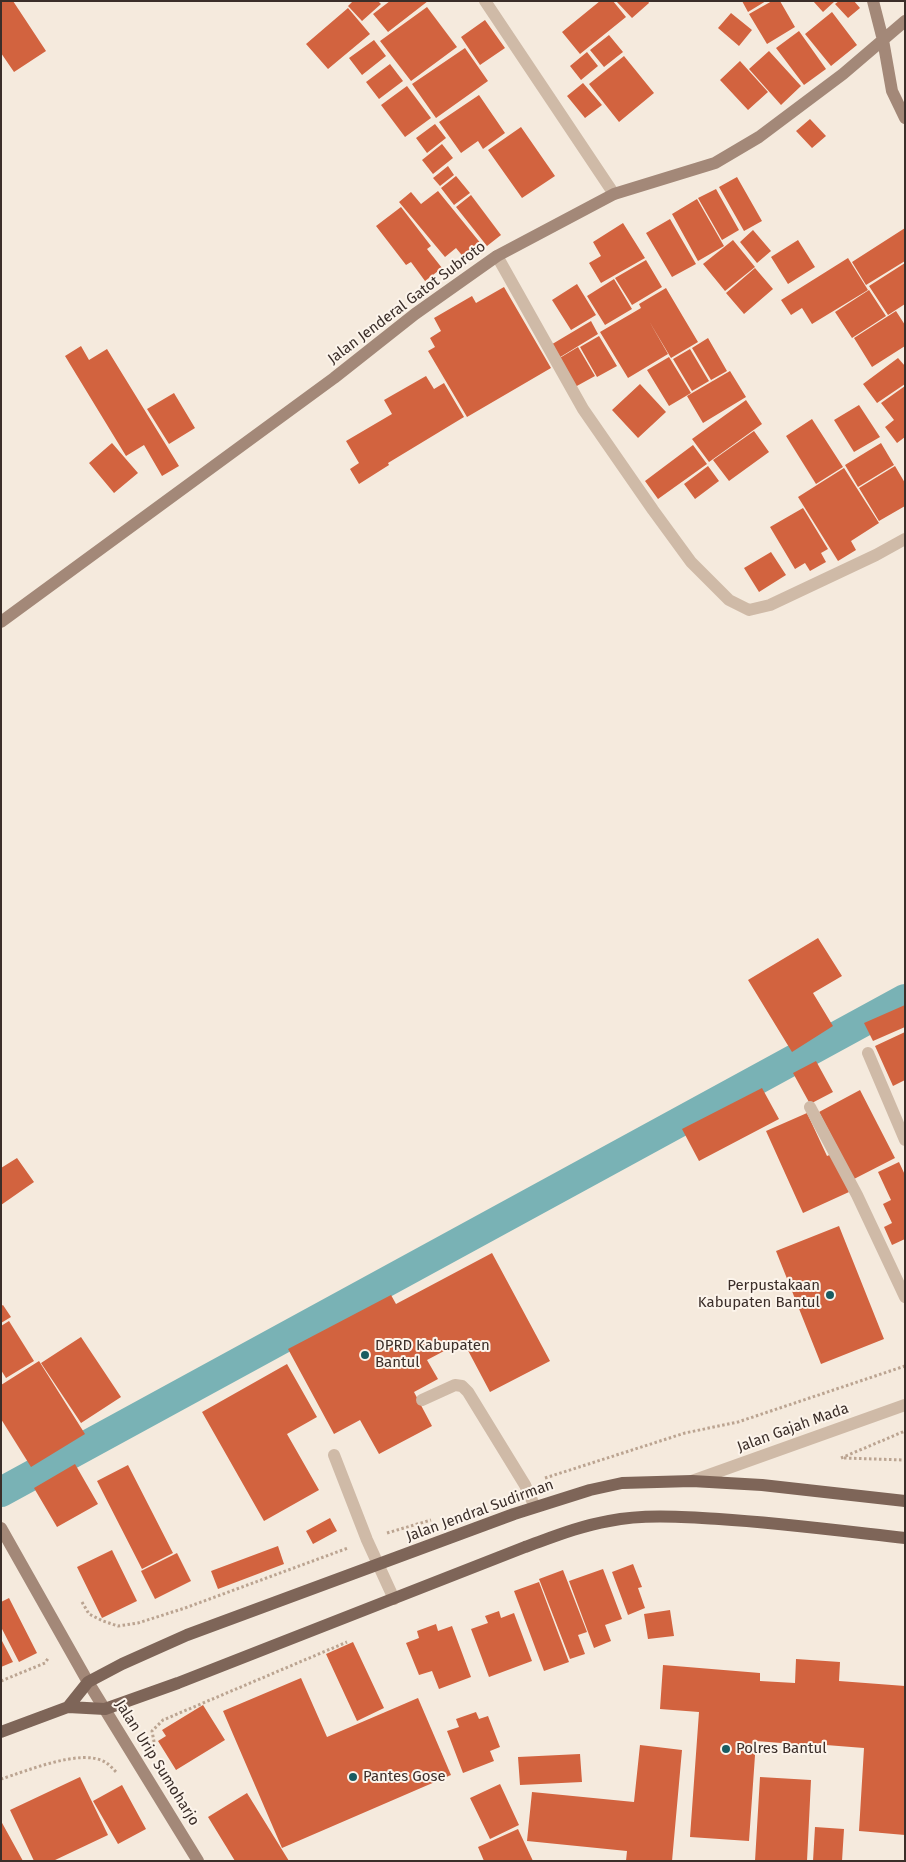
<!DOCTYPE html>
<html>
<head>
<meta charset="utf-8">
<style>
  body { margin:0 }
  #map { position:relative; width:906px; height:1862px; overflow:hidden; background:#f5eadd; font-family:"Fira Sans",sans-serif }
  canvas { display:block }
  .frame { position:absolute; inset:0; border:2px solid #3b2e29; pointer-events:none }
</style>
</head>
<body>
<div id="map">
<canvas width="906" height="1862"></canvas>
<div class="frame"></div>
</div>
<script>
const c = document.querySelector('canvas').getContext('2d');
c.lineJoin = 'round';
function trace(path, color, width, dash) { c.strokeStyle = color; c.lineWidth = width; c.lineCap = dash ? 'butt' : 'round'; c.setLineDash(dash || []); c.stroke(path); }
function fillPath(path, color) { c.fillStyle = color; c.fill(path, 'evenodd'); }
function write(font, color, halo, rows, align = 'center') {
  c.font = font + ' "Fira Sans",sans-serif'; c.lineWidth = 4; c.setLineDash([]); c.textBaseline = 'middle'; c.strokeStyle = halo; c.fillStyle = color; for (const [text, x, y, turn = 0] of rows) {
    c.save(); c.translate(x, y); c.rotate((+turn || 0) * Math.PI / 180); c.textAlign = isNaN(turn) ? turn : align; if (halo) c.strokeText(text, 0, 0); c.fillText(text, 0, 0); c.restore();
  }
}
trace(new Path2D(`
  M 1,1492 L 905,999`), '#79b2b5', 30);
fillPath(new Path2D(`
  M 1,1 L 13,1 L 46,51 L 14,72 L 1,53 Z
  M 353,1 L 378,1 L 381,4 L 362,21 L 348,6 Z
  M 390,1 L 428,1 L 388,32 L 373,14 Z
  M 600,1 L 613,1 L 626,17 L 580,54 L 562,32 Z
  M 616,1 L 648,1 L 649,3 L 632,18 Z
  M 742,1 L 766,1 L 748,12 Z
  M 772,1 L 780,1 L 795,27 L 767,44 L 749,14 Z
  M 813,1 L 835,1 L 823,12 Z
  M 839,1 L 854,1 L 860,8 L 848,18 L 835,4 Z
  M 427,7 L 457,47 L 411,81 L 380,41 Z
  M 348,8 L 370,34 L 328,69 L 306,44 Z
  M 832,12 L 857,45 L 831,66 L 805,34 Z
  M 731,13 L 752,30 L 739,46 L 718,28 Z
  M 485,20 L 505,48 L 480,65 L 461,37 Z
  M 799,31 L 826,69 L 804,85 L 776,48 Z
  M 609,35 L 623,52 L 604,67 L 590,50 Z
  M 374,40 L 386,56 L 362,75 L 349,58 Z
  M 465,48 L 488,81 L 436,118 L 412,84 Z
  M 769,51 L 801,86 L 781,105 L 749,69 Z
  M 587,52 L 598,66 L 581,80 L 570,66 Z
  M 624,56 L 654,93 L 619,122 L 589,84 Z
  M 740,61 L 768,92 L 748,110 L 720,80 Z
  M 390,64 L 403,81 L 379,99 L 366,82 Z
  M 583,83 L 602,105 L 585,118 L 567,96 Z
  M 407,86 L 431,118 L 405,137 L 381,105 Z
  M 479,95 L 505,133 L 483,149 L 478,141 L 461,153 L 439,122 Z
  M 810,119 L 826,136 L 812,148 L 796,131 Z
  M 435,124 L 446,138 L 427,153 L 416,138 Z
  M 521,127 L 555,176 L 522,198 L 488,150 Z
  M 442,144 L 453,158 L 433,174 L 422,160 Z
  M 448,166 L 454,175 L 440,186 L 433,178 Z
  M 456,176 L 470,193 L 454,205 L 441,188 Z
  M 737,177 L 762,221 L 744,231 L 719,187 Z
  M 716,189 L 739,230 L 722,240 L 698,198 Z
  M 438,191 L 482,245 L 465,259 L 456,248 L 445,257 L 399,202 L 411,192 L 421,204 Z
  M 471,195 L 501,235 L 487,246 L 456,207 Z
  M 697,199 L 724,246 L 698,261 L 672,214 Z
  M 401,207 L 431,246 L 427,249 L 442,268 L 425,281 L 411,262 L 406,265 L 376,226 Z
  M 670,219 L 696,264 L 672,277 L 646,233 Z
  M 623,223 L 645,258 L 601,283 L 589,263 L 601,256 L 593,242 Z
  M 905,228 L 905,261 L 866,285 L 852,262 Z
  M 753,230 L 771,251 L 757,263 L 740,242 Z
  M 733,240 L 755,267 L 725,291 L 703,264 Z
  M 798,240 L 815,267 L 788,284 L 771,257 Z
  M 848,258 L 868,290 L 812,324 L 802,308 L 791,315 L 781,300 Z
  M 646,260 L 662,287 L 632,305 L 615,278 Z
  M 905,263 L 905,304 L 888,315 L 869,286 Z
  M 755,268 L 773,289 L 744,314 L 726,293 Z
  M 614,279 L 632,309 L 605,325 L 587,296 Z
  M 577,284 L 596,315 L 571,330 L 552,300 Z
  M 504,287 L 551,368 L 467,417 L 428,351 L 435,347 L 430,338 L 441,331 L 434,318 L 472,296 L 476,303 Z
  M 666,288 L 698,342 L 671,358 L 649,321 L 668,354 L 628,378 L 600,332 L 641,308 L 639,304 Z
  M 869,290 L 886,316 L 852,338 L 835,312 Z
  M 896,311 L 905,325 L 905,346 L 872,367 L 854,338 Z
  M 591,321 L 598,334 L 557,359 L 549,346 Z
  M 599,336 L 617,366 L 597,377 L 580,347 Z
  M 708,338 L 727,371 L 711,380 L 692,348 Z
  M 81,346 L 89,360 L 107,349 L 179,466 L 162,476 L 144,445 L 126,456 L 65,356 Z
  M 578,347 L 595,376 L 575,387 L 558,359 Z
  M 690,349 L 709,381 L 692,391 L 673,359 Z
  M 669,357 L 691,393 L 669,406 L 647,370 Z
  M 898,358 L 905,366 L 905,384 L 877,403 L 863,384 Z
  M 730,371 L 746,397 L 703,423 L 687,396 Z
  M 426,376 L 434,389 L 444,383 L 464,417 L 388,463 L 389,465 L 359,484 L 350,469 L 359,463 L 346,441 L 392,414 L 384,400 Z
  M 640,384 L 666,412 L 638,438 L 612,410 Z
  M 905,386 L 905,437 L 897,443 L 885,427 L 894,420 L 881,403 Z
  M 174,393 L 195,428 L 169,444 L 147,409 Z
  M 746,400 L 762,424 L 709,462 L 692,439 Z
  M 859,405 L 880,437 L 854,452 L 834,420 Z
  M 812,419 L 843,467 L 816,484 L 786,436 Z
  M 754,431 L 769,452 L 729,481 L 713,460 Z
  M 112,443 L 138,473 L 114,493 L 89,463 Z
  M 881,443 L 894,465 L 858,487 L 845,465 Z
  M 693,445 L 707,464 L 658,499 L 645,481 Z
  M 708,466 L 719,481 L 695,499 L 684,484 Z
  M 895,466 L 905,483 L 905,506 L 879,521 L 859,488 Z
  M 844,468 L 879,523 L 851,541 L 856,550 L 838,561 L 798,497 Z
  M 803,508 L 828,549 L 821,553 L 826,562 L 810,571 L 805,563 L 795,569 L 770,527 Z
  M 771,552 L 786,575 L 759,592 L 744,568 Z
  M 818,938 L 842,976 L 813,993 L 833,1026 L 792,1052 L 748,980 Z
  M 905,1005 L 905,1027 L 873,1041 L 864,1023 Z
  M 905,1032 L 905,1080 L 893,1086 L 875,1046 Z
  M 816,1061 L 833,1092 L 810,1104 L 793,1073 Z
  M 762,1088 L 779,1119 L 699,1161 L 682,1129 Z
  M 860,1090 L 895,1158 L 854,1179 L 819,1112 Z
  M 807,1113 L 827,1156 L 832,1154 L 849,1192 L 803,1213 L 766,1131 Z
  M 17,1158 L 34,1182 L 1,1205 L 1,1168 Z
  M 899,1162 L 905,1175 L 905,1239 L 892,1245 L 884,1227 L 892,1223 L 883,1204 L 891,1200 L 878,1172 Z
  M 839,1226 L 884,1339 L 821,1364 L 776,1251 Z
  M 492,1253 L 550,1361 L 490,1392 L 463,1341 L 427,1360 L 438,1379 L 414,1392 L 432,1426 L 379,1454 L 360,1420 L 334,1434 L 288,1349 L 391,1295 L 396,1304 Z
  M 3,1305 L 11,1317 L 1,1323 L 1,1306 Z
  M 9,1321 L 34,1361 L 6,1378 L 1,1370 L 1,1326 Z
  M 81,1337 L 121,1397 L 81,1423 L 41,1363 Z
  M 39,1361 L 85,1434 L 31,1467 L 1,1419 L 1,1385 Z
  M 287,1364 L 317,1417 L 287,1434 L 319,1490 L 264,1521 L 202,1412 Z
  M 75,1464 L 98,1504 L 57,1527 L 34,1488 Z
  M 128,1465 L 173,1553 L 142,1569 L 97,1481 Z
  M 330,1518 L 337,1531 L 313,1544 L 306,1531 Z
  M 278,1546 L 284,1564 L 218,1589 L 211,1571 Z
  M 112,1550 L 137,1601 L 102,1618 L 77,1567 Z
  M 177,1553 L 191,1581 L 155,1599 L 141,1571 Z
  M 633,1564 L 642,1587 L 638,1588 L 645,1608 L 628,1615 L 612,1572 Z
  M 603,1569 L 622,1619 L 605,1625 L 611,1641 L 594,1648 L 569,1581 Z
  M 563,1570 L 587,1632 L 578,1635 L 585,1654 L 570,1659 L 539,1579 Z
  M 539,1582 L 569,1662 L 544,1671 L 514,1591 Z
  M 9,1598 L 37,1653 L 19,1662 L 1,1627 L 1,1602 Z
  M 670,1610 L 674,1636 L 648,1639 L 644,1614 Z
  M 499,1611 L 501,1618 L 514,1613 L 532,1661 L 489,1677 L 471,1629 L 488,1623 L 485,1616 Z
  M 436,1624 L 438,1631 L 452,1626 L 471,1677 L 439,1689 L 432,1671 L 419,1675 L 406,1643 L 419,1638 L 417,1631 Z
  M 1,1639 L 13,1662 L 1,1667 Z
  M 353,1642 L 384,1708 L 357,1721 L 326,1654 Z
  M 796,1659 L 840,1662 L 839,1681 L 905,1686 L 905,1835 L 859,1831 L 864,1748 L 826,1745 L 825,1753 L 794,1751 L 794,1744 L 756,1741 L 749,1841 L 690,1837 L 699,1712 L 660,1709 L 663,1665 L 760,1673 L 760,1681 L 795,1683 Z
  M 301,1678 L 327,1737 L 418,1698 L 451,1775 L 282,1848 L 223,1711 Z
  M 203,1705 L 225,1740 L 176,1770 L 158,1741 L 166,1736 L 162,1730 Z
  M 476,1712 L 479,1719 L 488,1716 L 500,1747 L 490,1751 L 494,1761 L 463,1773 L 447,1731 L 459,1727 L 456,1719 Z
  M 640,1745 L 682,1750 L 672,1861 L 626,1861 L 627,1851 L 527,1841 L 532,1792 L 634,1802 Z
  M 580,1754 L 582,1782 L 520,1785 L 518,1757 Z
  M 80,1777 L 108,1835 L 53,1861 L 34,1861 L 10,1810 Z
  M 760,1777 L 811,1780 L 807,1861 L 755,1861 Z
  M 500,1784 L 519,1825 L 490,1839 L 470,1798 Z
  M 122,1785 L 146,1829 L 118,1844 L 93,1801 Z
  M 247,1793 L 289,1861 L 235,1861 L 208,1817 Z
  M 1,1821 L 23,1861 L 1,1861 Z
  M 815,1827 L 844,1829 L 842,1861 L 813,1861 Z
  M 518,1829 L 533,1861 L 484,1861 L 478,1847 Z`), '#d2633f');
trace(new Path2D(`
  M 841,1458 L 905,1431
  M 844,1458 L 905,1460
  M 545,1478 L 685,1433 L 738,1422 L 905,1366
  M 387,1533 L 431,1520
  M 82,1602 L 89,1614 L 103,1621 L 118,1626 L 138,1623 L 185,1608 L 348,1548
  M 1,1681 L 45,1663 L 49,1657
  M 155,1747 L 152,1731 L 163,1720 L 347,1642
  M 1,1779 C 27,1771 81,1748 105,1762 C 109,1764 113,1769 117,1773`), '#bba491', 3, [2.5, 2.5]);
trace(new Path2D(`
  M 422,1400 L 455,1385 L 462,1386 L 468,1392 L 525,1485 L 535,1507
  M 334,1455 L 367,1540 L 394,1599`), '#cfbaa7', 12);
trace(new Path2D(`
  M 485,1 L 614,194
  M 497,256 L 583,409 L 653,510 L 691,562 L 729,600 L 749,610 L 770,605 L 876,555 L 905,539
  M 868,1053 L 905,1140
  M 810,1107 L 857,1195 L 905,1297
  M 692,1481 L 905,1405`), '#cfbaa7', 12);
trace(new Path2D(`
  M 873,1 L 883,40 L 892,91 L 905,118
  M 1,622 L 334,378 L 415,314 L 497,256 L 614,194 L 715,163 L 759,137 L 843,74 L 905,21
  M 1,1528 L 88,1682 L 198,1861`), '#a38878', 12);
trace(new Path2D(`
  M 68,1707 L 88,1682 L 122,1664 L 187,1635 L 514,1514 L 590,1490 L 622,1483 L 692,1481 L 762,1485 L 905,1501
  M 1,1732 L 68,1707 L 105,1709 L 178,1683 L 525,1547 C 553,1537 580,1526 609,1521 C 645,1514 683,1517 719,1519 C 781,1523 843,1531 905,1538`), '#7e6558', 12);
for (const [x, y, r, color] of [
  [830,1295,5,"#195c61"],
  [365,1355,5,"#195c61"],
  [726,1749,5,"#195c61"],
  [353,1777,5,"#195c61"]
]) { const dot = new Path2D(); dot.arc(x, y, r, 0, 2 * Math.PI); c.fillStyle = color; c.fill(dot); trace(dot, '#fcf4eb', 2); }
write('15px', '#3b2e29', '#fcf4eb', [
  ["Jalan Jenderal Gatot Subroto",407,303,-37],
  ["Jalan Gajah Mada",793,1428,-20],
  ["Jalan Jendral Sudirman",480,1511,-20],
  ["Jalan Urip Sumoharjo",157,1763,58]
]);
write('15px', '#3b2e29', '#fcf4eb', [
  ["Perpustakaan",820,1286,"right"],
  ["Kabupaten Bantul",820,1303,"right"],
  ["DPRD Kabupaten",375,1346],
  ["Bantul",375,1363],
  ["Polres Bantul",736,1749],
  ["Pantes Gose",363,1777]
], 'left');
</script>
</body>
</html>
